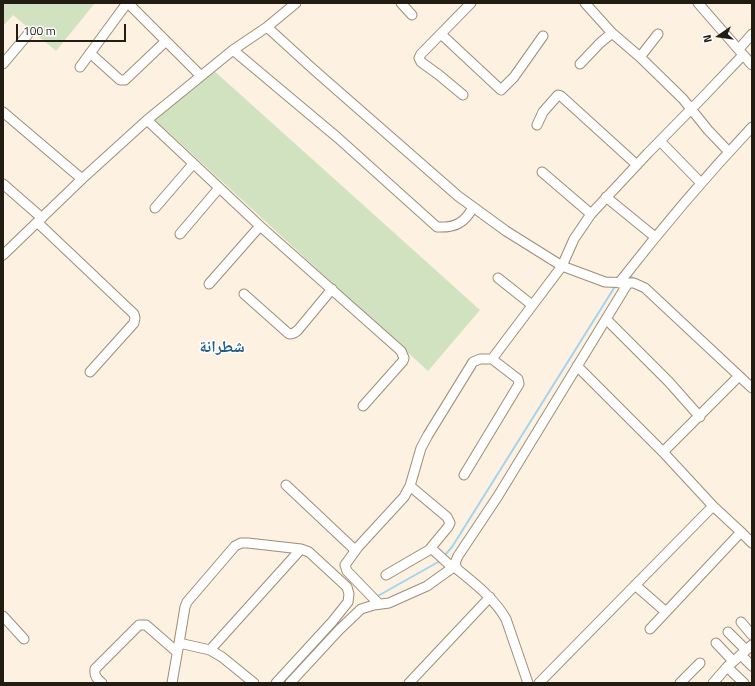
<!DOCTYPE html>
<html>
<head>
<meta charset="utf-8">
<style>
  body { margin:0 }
  #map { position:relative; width:755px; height:686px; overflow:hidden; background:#fdf1e1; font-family:"Titillium Web",sans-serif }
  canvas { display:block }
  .frame { position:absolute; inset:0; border:4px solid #231c13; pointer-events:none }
  .north { position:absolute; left:699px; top:16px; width:40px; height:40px; -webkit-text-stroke:3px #fff; paint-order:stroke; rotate:257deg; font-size:11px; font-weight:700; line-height:16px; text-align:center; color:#231c13 }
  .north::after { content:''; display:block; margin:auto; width:14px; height:18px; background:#231c13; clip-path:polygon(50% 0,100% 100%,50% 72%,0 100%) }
  .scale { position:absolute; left:16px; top:24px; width:110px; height:18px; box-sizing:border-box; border:2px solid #231c13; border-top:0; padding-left:5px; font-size:12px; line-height:14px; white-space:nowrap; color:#231c13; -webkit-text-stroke:3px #fff; paint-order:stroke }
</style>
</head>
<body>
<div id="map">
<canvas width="755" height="686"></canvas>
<div class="frame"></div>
<div class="north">N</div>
<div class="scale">100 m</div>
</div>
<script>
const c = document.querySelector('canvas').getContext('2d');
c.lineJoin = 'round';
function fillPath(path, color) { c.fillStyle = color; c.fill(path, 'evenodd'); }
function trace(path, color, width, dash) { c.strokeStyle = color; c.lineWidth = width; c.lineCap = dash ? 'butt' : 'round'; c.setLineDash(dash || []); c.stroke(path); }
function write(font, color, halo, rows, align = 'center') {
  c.font = font + ' "Titillium Web","Noto Naskh Arabic",sans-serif'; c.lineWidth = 3; c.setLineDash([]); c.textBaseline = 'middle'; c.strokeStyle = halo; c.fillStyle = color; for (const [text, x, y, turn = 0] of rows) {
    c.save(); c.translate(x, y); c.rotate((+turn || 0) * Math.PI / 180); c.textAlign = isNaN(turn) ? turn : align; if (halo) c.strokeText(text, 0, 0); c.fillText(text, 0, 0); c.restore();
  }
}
fillPath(new Path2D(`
  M 3,3 L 95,3 L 56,51 L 13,15 L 3,26 Z
  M 212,69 L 480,310 L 428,371 L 153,118 Z`), '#d0e2bf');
trace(new Path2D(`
  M 626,279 L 632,277 L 635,280
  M 444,556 L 452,547 L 614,288 L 617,285
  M 376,597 L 440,561`), '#a2d4ef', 2);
const minor = new Path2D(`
  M 128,3 L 201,76
  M 401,3 L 412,15
  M 585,3 L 612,33 L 640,57 L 683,99 L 708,130 L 729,152
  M 698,3 L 752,65
  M 267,27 L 313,69 L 458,196 L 506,231 L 562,266 L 605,282 L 634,283 L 645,288 L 752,388
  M 441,34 L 501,90 L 514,77 L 543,36
  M 739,49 L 752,34
  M 233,50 L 338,138 L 437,227 C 455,228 465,223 473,207
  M 90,53 L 120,80 L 125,80 L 166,41
  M 640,57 L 658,34
  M 3,64 L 29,33
  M 580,64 L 600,43 L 612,33
  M 80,67 L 127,3
  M 463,95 L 439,75 L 421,62 L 419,58 L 421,54 L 471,3
  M 3,112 L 82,179
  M 147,120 L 260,226 L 401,351 L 404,358 L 403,361 L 363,406
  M 537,125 L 543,112 L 558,95 L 561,96 L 637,165
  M 660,141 L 701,183
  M 542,172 L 591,214
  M 3,184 L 42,218
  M 606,197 L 655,237
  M 155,208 L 193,164
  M 37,222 L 134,314 L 135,318 L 134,323 L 90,372
  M 180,234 L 219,188
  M 3,255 L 82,179 L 147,120 L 233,50 L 267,27 L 296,3
  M 498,278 L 532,305
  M 619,283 C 661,229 705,177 752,127
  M 209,284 L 260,226
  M 244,294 L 289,334 C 293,334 295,333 298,330 L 332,289
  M 606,319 L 669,382 L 700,417
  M 492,359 L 562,266 L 574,239 L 591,214 L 648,153 L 704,96 L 743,55
  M 577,366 L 663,452
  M 739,376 L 663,452 L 713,506 L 741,532
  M 286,485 L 355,550
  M 431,548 L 453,568
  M 386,575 L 429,550 L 448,527 L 450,523 L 447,517 L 410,486
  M 635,585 L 666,612
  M 379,604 L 347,571 L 345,565 L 358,547 L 404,497 L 410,486 L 421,448 L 428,435 L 473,362 L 480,359 L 492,359 L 518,379 L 519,384 L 464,475
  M 3,616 L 24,639
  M 741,622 L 752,635
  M 650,629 L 741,532 L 752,543
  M 728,632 L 746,650
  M 179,643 L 185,607 L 187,602 L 235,546 L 241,543 L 248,543 L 301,549 L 309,552 L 347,587 L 349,594 L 348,602 L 332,622 L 276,683
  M 716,643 L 733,661
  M 210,650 L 301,549
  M 741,655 L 752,666
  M 727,667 L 744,683
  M 102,683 C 97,679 94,676 95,669 L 139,625 L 146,625 L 177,652
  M 172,683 L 179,643 L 210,650 L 222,657 L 254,683
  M 290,683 L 339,630 L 361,609 L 374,605 L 389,603 L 427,586 L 455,566
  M 409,683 L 490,597
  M 528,683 L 506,619 C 494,598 475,584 457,569 L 455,563 L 458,556 L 498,496 L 628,283
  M 539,683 L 713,506
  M 680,683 L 700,663
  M 713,683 L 727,667 L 752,645`);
trace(minor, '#9f8d75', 11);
trace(minor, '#fff', 9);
write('bold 16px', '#1f5b8c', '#fff', [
  ["شطرانة",222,348]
]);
</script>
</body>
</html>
